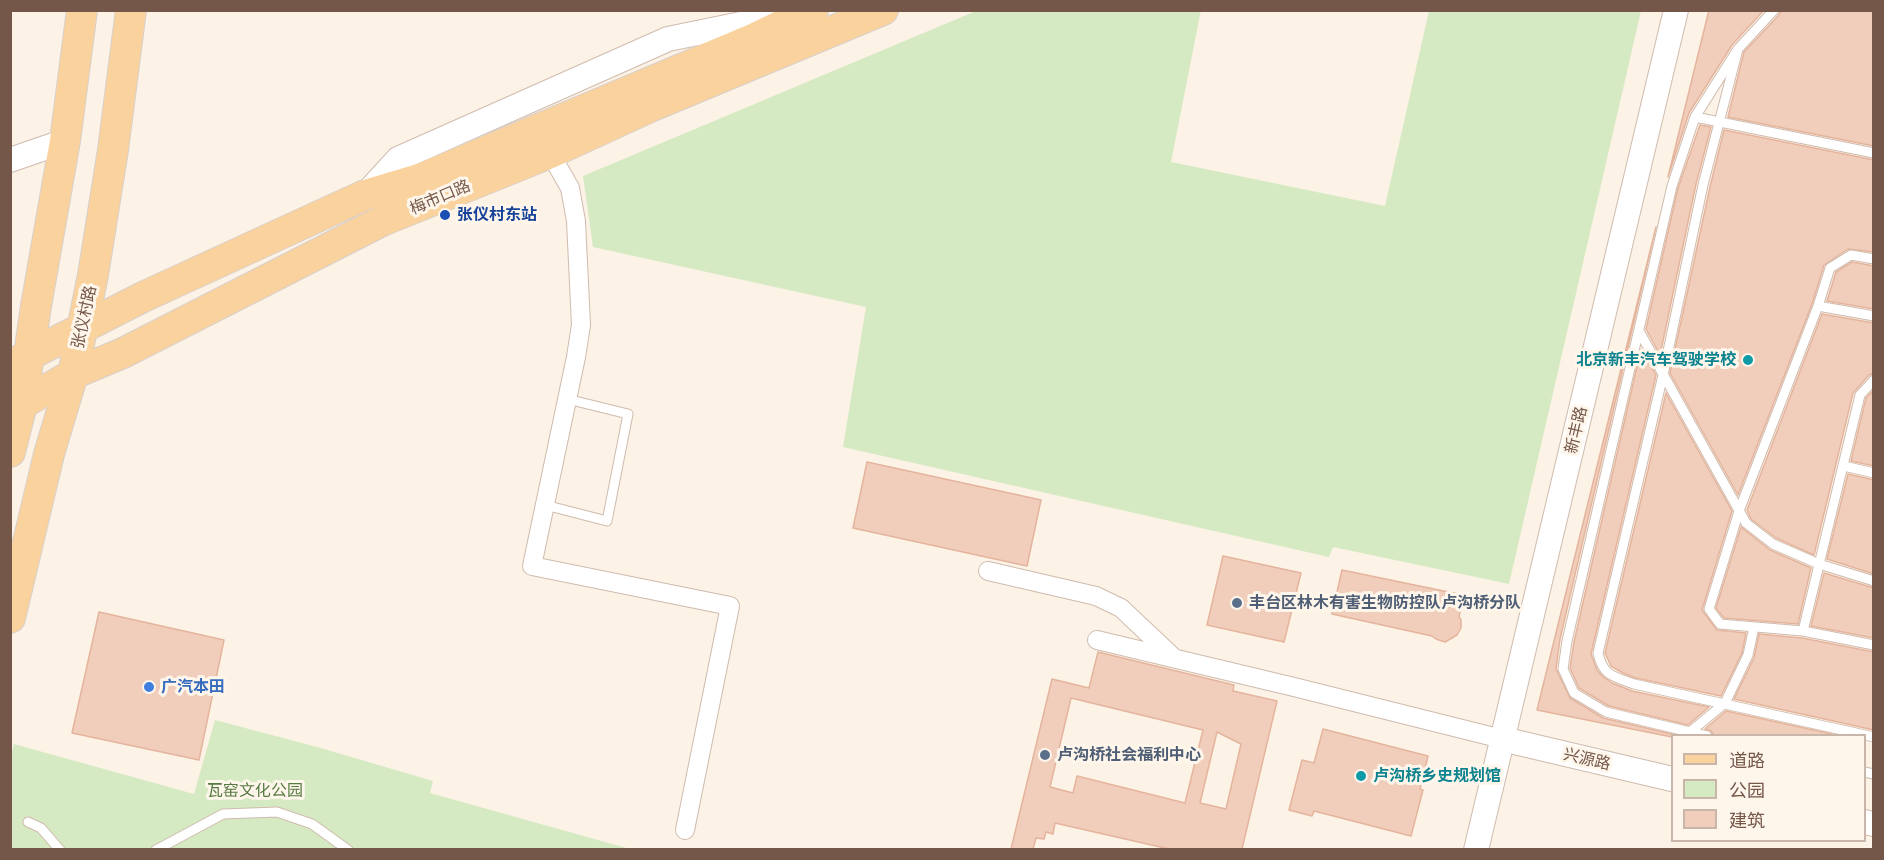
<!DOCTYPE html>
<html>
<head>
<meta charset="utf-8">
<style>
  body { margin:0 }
  #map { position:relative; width:1884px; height:860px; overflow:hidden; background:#fcf2e5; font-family:Barlow,"Noto Sans SC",sans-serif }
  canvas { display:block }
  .frame { position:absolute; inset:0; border:12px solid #75574a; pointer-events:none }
  .legend { position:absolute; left:1671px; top:734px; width:195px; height:108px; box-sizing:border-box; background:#fff6eb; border:2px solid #c8b6ab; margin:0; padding:8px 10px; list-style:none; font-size:18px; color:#75574a }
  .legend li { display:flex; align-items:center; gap:12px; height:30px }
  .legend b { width:30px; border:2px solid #c8b6ab }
</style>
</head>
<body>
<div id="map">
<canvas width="1884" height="860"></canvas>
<div class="frame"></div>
<ul class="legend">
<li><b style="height:8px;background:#fad29e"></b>道路</li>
<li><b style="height:16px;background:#d5eac3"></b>公园</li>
<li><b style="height:16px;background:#f1cebc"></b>建筑</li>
</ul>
</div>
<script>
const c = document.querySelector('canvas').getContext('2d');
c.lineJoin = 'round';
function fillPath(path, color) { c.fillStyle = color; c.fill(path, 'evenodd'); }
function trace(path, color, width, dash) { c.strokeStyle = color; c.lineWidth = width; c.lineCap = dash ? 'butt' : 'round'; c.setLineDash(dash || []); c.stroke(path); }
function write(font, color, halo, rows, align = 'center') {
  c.font = font + ' Barlow,"Noto Sans SC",sans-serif'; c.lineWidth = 6; c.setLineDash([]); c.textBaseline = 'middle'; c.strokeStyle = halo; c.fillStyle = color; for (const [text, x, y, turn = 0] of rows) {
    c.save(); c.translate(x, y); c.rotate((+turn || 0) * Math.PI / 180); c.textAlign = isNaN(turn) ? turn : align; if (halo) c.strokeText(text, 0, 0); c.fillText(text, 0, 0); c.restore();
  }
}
fillPath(new Path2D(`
  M 1201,10 L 1171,162 L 1385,206 L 1429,11 L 1641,11 L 1509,584 L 1333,547 L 1329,557 L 843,447 L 866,307 L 593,247 L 583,176 L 976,11 Z
  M 215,720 L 317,747 L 433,781 L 430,793 L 630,849 L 11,850 L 10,759 L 14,744 L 194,794 Z`), '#d5eac3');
const building = new Path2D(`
  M 1709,10 L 1764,10 L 1732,45 L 1689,113 L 1668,177 Z
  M 1781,10 L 1874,10 L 1874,146 L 1728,117 L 1744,52 L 1779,15 Z
  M 1700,125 L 1711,127 L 1696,184 L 1660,355 L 1646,329 L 1678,188 Z
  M 1724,130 L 1874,160 L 1874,252 L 1848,249 L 1824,265 L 1812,304 L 1738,495 L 1670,373 L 1710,187 Z
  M 1656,227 L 1560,639 L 1556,669 L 1570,698 L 1603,718 L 1676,735 L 1672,735 L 1672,737 L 1537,710 Z
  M 1852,262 L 1874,266 L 1874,309 L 1827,301 L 1836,272 Z
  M 1822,314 L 1874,323 L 1874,373 L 1869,375 L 1853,393 L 1814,555 L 1776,538 L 1751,519 L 1747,510 Z
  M 1641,349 L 1656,375 L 1591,654 L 1597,670 L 1602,676 L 1612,683 L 1632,691 L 1709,707 L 1688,725 L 1609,706 L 1579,688 L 1570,668 L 1574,642 Z
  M 1874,390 L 1874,466 L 1851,461 L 1866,398 Z
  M 1666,393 L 1732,511 L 1702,610 L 1717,630 L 1746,633 L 1742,653 L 1721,696 L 1636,678 L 1623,673 L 1611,666 L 1605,653 Z
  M 867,462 L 1041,500 L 1027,566 L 853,528 Z
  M 1848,474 L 1874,480 L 1874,574 L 1827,559 Z
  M 1741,527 L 1770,550 L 1811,568 L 1798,624 L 1724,618 L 1716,608 Z
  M 1223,556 L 1301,573 L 1284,642 L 1207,625 Z
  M 1342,570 L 1463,595 L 1459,617 L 1461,620 L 1461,628 L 1457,635 L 1445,642 L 1436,639 L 1432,636 L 1332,614 Z
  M 1824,573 L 1874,588 L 1874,638 L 1811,626 Z
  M 99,612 L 224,640 L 199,760 L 72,733 Z
  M 1759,634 L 1802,638 L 1874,652 L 1874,730 L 1734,699 L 1754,658 Z
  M 1098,652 L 1234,685 L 1233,691 L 1277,701 L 1242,849 L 1169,849 L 1055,823 L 1053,834 L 1046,832 L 1044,839 L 1036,838 L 1033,849 L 1011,849 L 1052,679 L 1089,688 ZM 1071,698 L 1203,730 L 1185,803 L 1077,776 L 1073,793 L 1050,787 ZM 1217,732 L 1241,744 L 1226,809 L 1200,803 Z
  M 1726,711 L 1836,735 L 1714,735 L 1711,731 L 1705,729 Z
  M 1323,729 L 1428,756 L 1420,789 L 1423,790 L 1411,836 L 1314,811 L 1312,816 L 1289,810 L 1302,760 L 1314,763 Z`);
fillPath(building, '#f1cebc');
trace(building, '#e4b49d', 1.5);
const service = new Path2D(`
  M 1738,49 L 1703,185 L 1663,375 L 1598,653 C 1603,676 1613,676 1634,684 L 1874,737
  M 1695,117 L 1874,153
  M 1874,259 L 1851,255 L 1830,268 L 1818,306 L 1739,511 L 1709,609 L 1720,624 L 1803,631 L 1874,645
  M 1818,306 L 1874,316
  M 1639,331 L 1746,523 L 1773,544 L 1819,564 L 1874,581
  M 1844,466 L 1874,473
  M 545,505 L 607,521 L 628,414 L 567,399
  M 1803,631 L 1860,395 L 1874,380
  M 1690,732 L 1725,703 L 1748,655 L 1754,627
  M 1707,736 L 1606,712 L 1574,693 L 1563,669 L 1567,641 L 1672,186 L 1695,117 L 1738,49 L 1774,10
  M 1864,772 L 1874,774
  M 28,822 L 41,828 L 60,850
  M 156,850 L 223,814 L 277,812 L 312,824 L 348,850`);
const minor = new Path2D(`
  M 550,153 L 570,188 L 576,221 L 581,325 L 576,357 L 532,566 L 730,606 L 685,830
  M 988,571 L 1096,596 L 1121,608 L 1173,657
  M 1097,640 L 1294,687 L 1502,739`);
const tertiary = new Path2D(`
  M 10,160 L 65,141
  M 365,195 L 398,159 L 668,39 L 790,14
  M 1502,739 L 1672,779
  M 1864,822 L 1874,824
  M 1476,850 L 1676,10`);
const primary = new Path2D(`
  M 10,365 L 143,297 L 365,195 L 422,178 L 755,38 L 813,10
  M 10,411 L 73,374 L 123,353 L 382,221 L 550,153 L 650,107 L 883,10
  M 10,452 L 22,404 L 36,306 L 65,141 L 82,10
  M 10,618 L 49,454 L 73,374 L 93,275 L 113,150 L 131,10`);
trace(service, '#d0bbae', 11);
trace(minor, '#d0bbae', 20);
trace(tertiary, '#d0bbae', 26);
trace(primary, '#d8d0cc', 32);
trace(service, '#fff', 9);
trace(minor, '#fff', 18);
trace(tertiary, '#fff', 24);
trace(primary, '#fad29e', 30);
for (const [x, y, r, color] of [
  [445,215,6,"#1a4fb4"],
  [1748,360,6,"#0f9aa8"],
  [1237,603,6,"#5c6f8a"],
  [149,687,6,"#3f7fe0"],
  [1045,755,6,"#5c6f8a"],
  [1361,776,6,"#0f9aa8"]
]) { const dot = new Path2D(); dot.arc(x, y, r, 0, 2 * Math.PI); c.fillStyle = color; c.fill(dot); trace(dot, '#fff6eb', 2); }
write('16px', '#75574a', '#fff6eb', [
  ["梅市口路",440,197,-23],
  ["张仪村路",84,317,-78],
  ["新丰路",1576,430,-77],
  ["兴源路",1587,759,13]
]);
write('bold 16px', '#164399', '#fff6eb', [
  ["张仪村东站",457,215]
], 'left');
write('bold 16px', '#0d838f', '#fff6eb', [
  ["北京新丰汽车驾驶学校",1736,360],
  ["卢沟桥乡史规划馆",1373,776,"left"]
], 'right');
write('bold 16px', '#4e5e75', '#fff6eb', [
  ["丰台区林木有害生物防控队卢沟桥分队",1249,603],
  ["卢沟桥社会福利中心",1057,755]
], 'left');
write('bold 16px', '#366cbe', '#fff6eb', [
  ["广汽本田",161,687]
], 'left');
write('16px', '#567b42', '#fff6eb', [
  ["瓦窑文化公园",255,791]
]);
</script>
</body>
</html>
